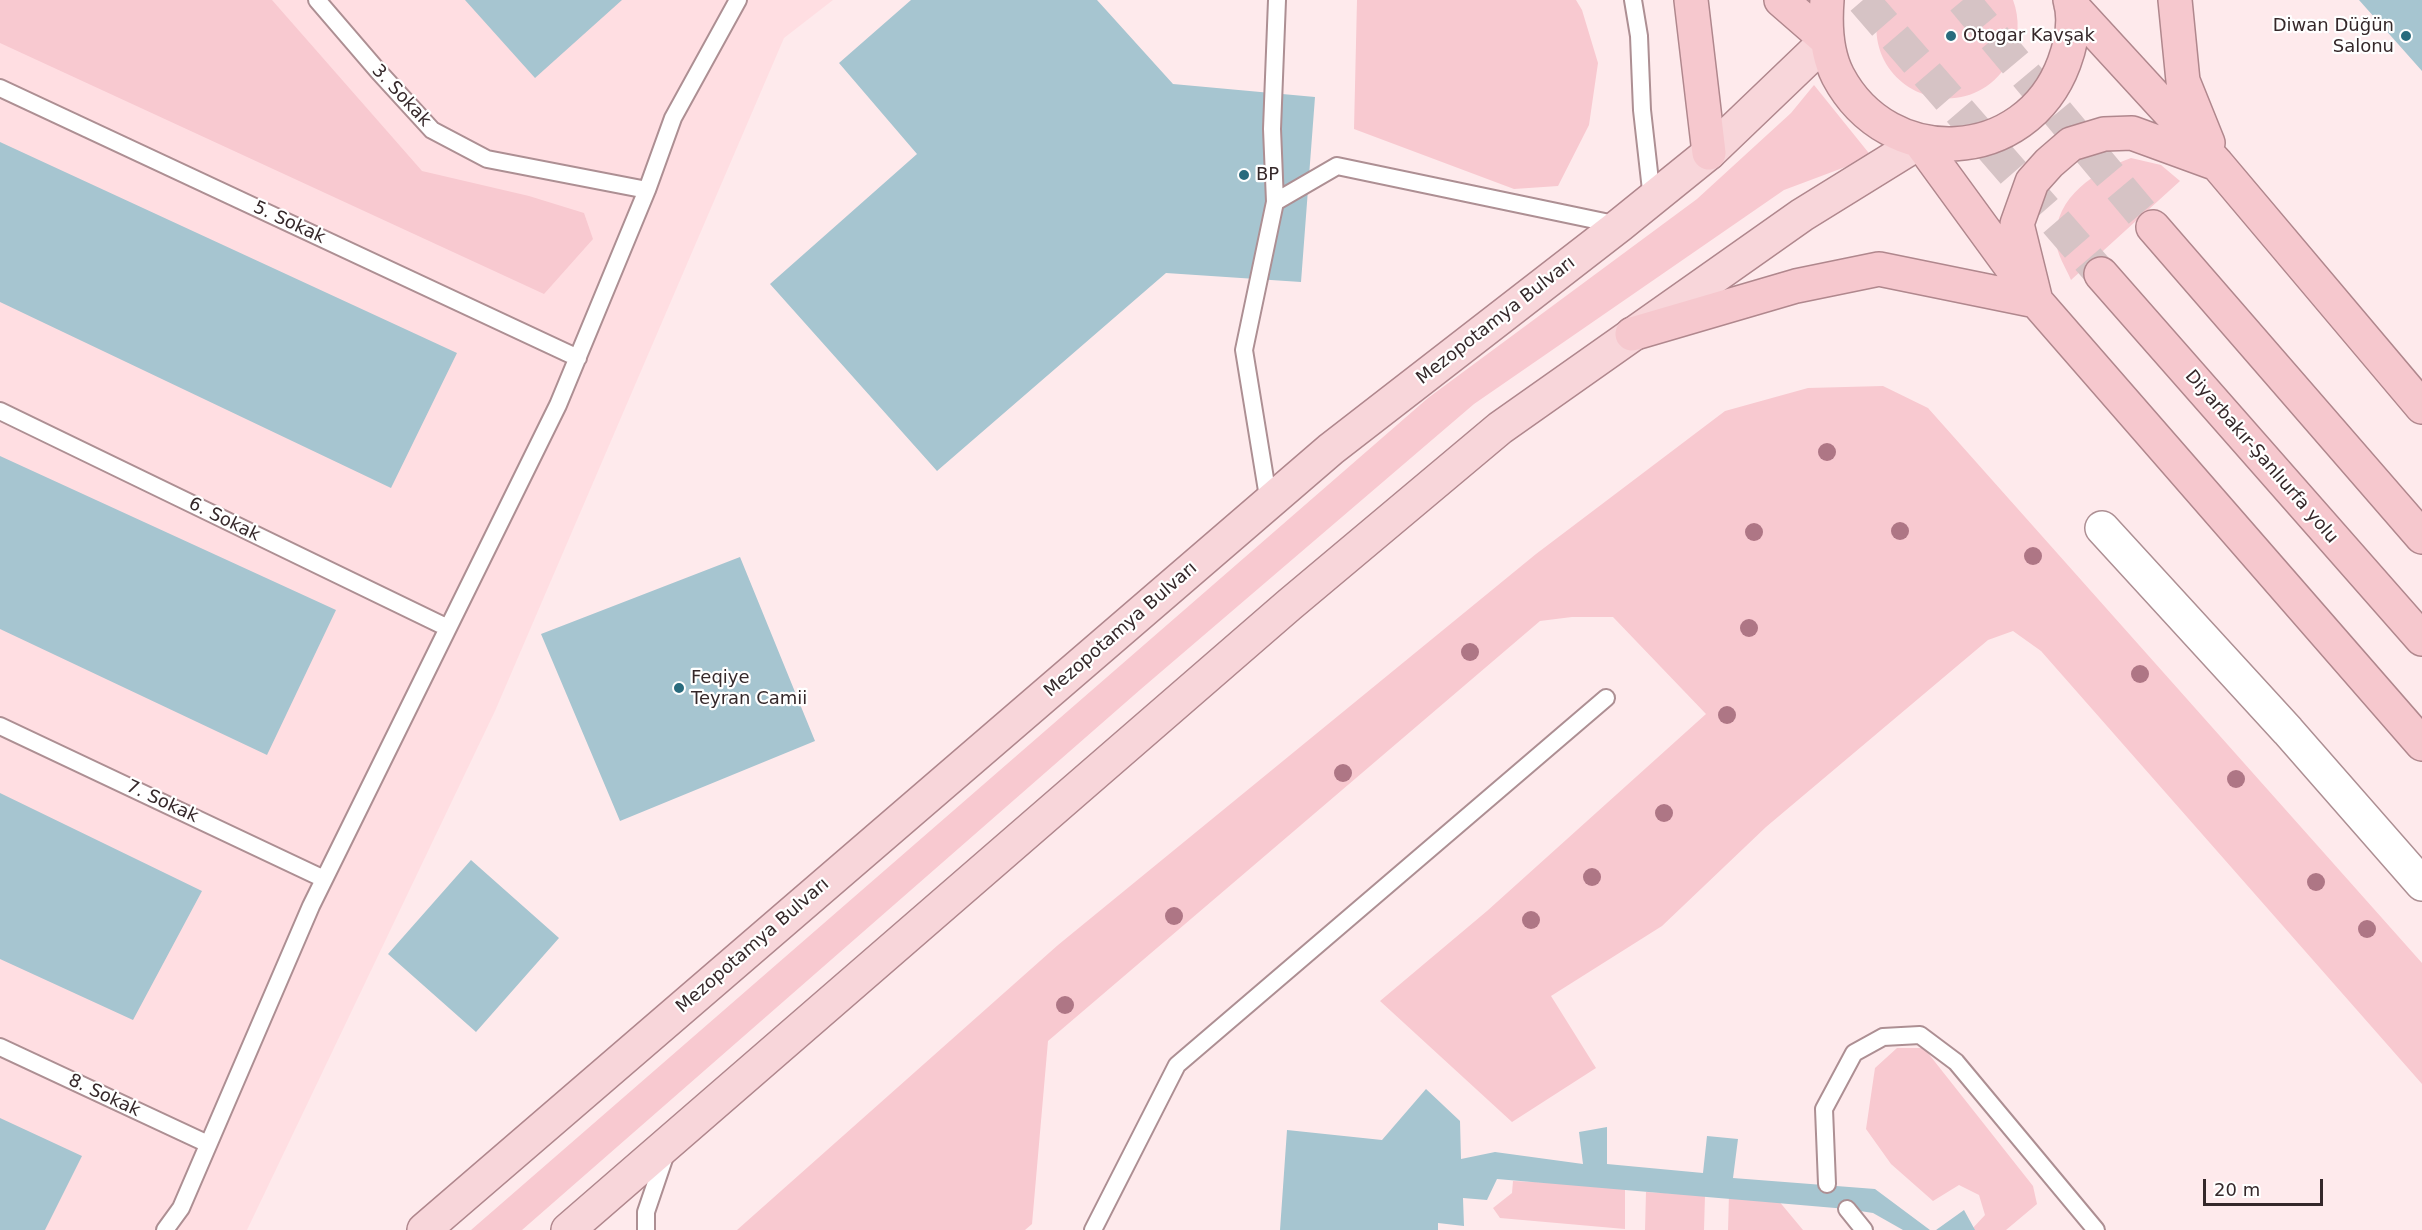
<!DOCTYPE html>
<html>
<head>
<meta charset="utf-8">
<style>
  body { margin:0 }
  #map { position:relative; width:2422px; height:1230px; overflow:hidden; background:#feeaec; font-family:"DejaVu Sans",sans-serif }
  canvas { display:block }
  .scale { position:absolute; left:2203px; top:1179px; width:120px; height:27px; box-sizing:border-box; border:3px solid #35282a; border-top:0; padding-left:8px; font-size:18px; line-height:21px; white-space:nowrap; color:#35282a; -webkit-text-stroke:4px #fff; paint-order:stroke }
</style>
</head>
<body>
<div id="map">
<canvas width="2422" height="1230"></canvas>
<div class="scale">20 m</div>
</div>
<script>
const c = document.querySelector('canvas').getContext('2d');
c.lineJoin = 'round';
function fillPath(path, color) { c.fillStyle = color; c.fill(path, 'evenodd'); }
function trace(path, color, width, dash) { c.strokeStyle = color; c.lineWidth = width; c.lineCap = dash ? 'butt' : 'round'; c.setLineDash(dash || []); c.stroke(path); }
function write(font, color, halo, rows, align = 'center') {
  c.font = font + ' "DejaVu Sans",sans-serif'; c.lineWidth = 4.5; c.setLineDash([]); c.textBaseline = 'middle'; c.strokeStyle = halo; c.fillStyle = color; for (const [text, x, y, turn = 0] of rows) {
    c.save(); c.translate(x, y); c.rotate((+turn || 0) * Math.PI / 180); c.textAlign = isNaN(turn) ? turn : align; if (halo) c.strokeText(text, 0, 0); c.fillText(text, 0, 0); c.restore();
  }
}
fillPath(new Path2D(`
  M 0,0 L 833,0 L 784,38 L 495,711 L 247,1230 L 0,1230 Z`), '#ffdee2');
fillPath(new Path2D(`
  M 0,0 L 272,0 L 422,171 L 529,196 L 584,213 L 593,239 L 544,294 L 0,43 Z
  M 1357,0 L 1576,0 L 1582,10 L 1598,63 L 1589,125 L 1558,186 L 1514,189 L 1354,129 Z
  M 1881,0 L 2013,0 C 2020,18 2019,41 2011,58 C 1968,138 1852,89 1881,0 Z
  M 1814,85 L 1872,157 L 1784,190 L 1474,404 L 1141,689 L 522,1230 L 471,1230 L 1428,398 L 1697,199 L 1791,113 Z
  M 2131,158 L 2161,165 L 2180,181 L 2071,280 C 2066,268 2056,253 2056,240 C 2054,197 2097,170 2131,158 Z
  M 1883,386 L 1928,408 L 2422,963 L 2422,1084 L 2041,651 L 2013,631 L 1988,640 L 1766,827 L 1662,926 L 1551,996 L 1596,1068 L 1512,1122 L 1380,1001 L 1487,911 L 1706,714 L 1613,617 L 1572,617 L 1540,621 L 1048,1041 L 1032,1224 L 1025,1230 L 737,1230 L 1058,945 L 1536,554 L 1725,411 L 1808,388 Z
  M 1897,1048 L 1924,1048 L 2033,1186 L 2037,1204 L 2006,1230 L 1971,1230 L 1985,1215 L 1979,1195 L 1959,1185 L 1933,1201 L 1891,1164 L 1866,1129 L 1875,1068 Z
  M 1513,1181 L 1625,1186 L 1625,1229 L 1500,1218 L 1493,1208 L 1512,1193 Z
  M 1646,1192 L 1705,1195 L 1704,1230 L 1645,1230 Z
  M 1729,1194 L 1778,1200 L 1803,1230 L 1728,1230 Z`), '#f8c9d0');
fillPath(new Path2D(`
  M 465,0 L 622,0 L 535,78 Z
  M 911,0 L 1097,0 L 1173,84 L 1315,97 L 1301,282 L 1166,273 L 937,471 L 770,284 L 917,154 L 839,63 Z
  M 2359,0 L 2422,0 L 2422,71 Z
  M 0,142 L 457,353 L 391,488 L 0,302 Z
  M 0,456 L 336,610 L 267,755 L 0,629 Z
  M 740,557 L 815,741 L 620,821 L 541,634 Z
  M 0,793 L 202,891 L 133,1020 L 0,959 Z
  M 471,860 L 559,938 L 476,1032 L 388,954 Z
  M 1426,1089 L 1460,1121 L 1461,1159 L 1495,1152 L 1583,1164 L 1579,1132 L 1607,1127 L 1607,1164 L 1703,1173 L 1707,1136 L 1738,1139 L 1733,1178 L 1875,1189 L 1930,1230 L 1903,1230 L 1873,1213 L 1847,1209 L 1497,1179 L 1487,1200 L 1463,1198 L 1464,1226 L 1438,1223 L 1438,1230 L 1280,1230 L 1287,1130 L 1382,1140 Z
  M 0,1118 L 82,1156 L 45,1230 L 0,1230 Z
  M 1964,1210 L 1975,1230 L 1936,1230 Z`), '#a6c5d0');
trace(new Path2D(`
  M 1863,0 L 2101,274
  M 1963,0 L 2153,227`), '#d6c3c5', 33, [33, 16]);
const service = new Path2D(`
  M 317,0 L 378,71 L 432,130 L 487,159 L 647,190
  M 1633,0 L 1639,36 L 1642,110 L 1652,199
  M 0,88 L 578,358
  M 1275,202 L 1272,129 L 1277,0
  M 0,411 L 448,628
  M 1269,503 L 1244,350 L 1275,202 L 1337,166 L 1619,225
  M 0,726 L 324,879
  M 0,1047 L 208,1144
  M 1827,1184 L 1824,1109 L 1854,1053 L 1883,1037 L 1920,1035 L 1956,1062 L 2096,1230
  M 1847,1209 L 1864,1230
  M 165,1230 L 181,1208 L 311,906 L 558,405 L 647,190 L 673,118 L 738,0
  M 646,1230 L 646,1212 L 666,1153
  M 1093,1230 L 1177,1065 L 1606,698`);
const minor = new Path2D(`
  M 2102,528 L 2288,731 L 2422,884`);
const primary = new Path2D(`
  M 424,1230 L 1331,449 L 1620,225 L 1709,153 L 1827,40
  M 568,1230 L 1289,605 L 1500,428 L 1802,215 L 1920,142`);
const trunk = new Path2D(`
  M 1691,0 L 1709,153
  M 1781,0 L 1827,40
  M 1827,0 C 1825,25 1826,53 1838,76 C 1889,172 2026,165 2064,63 C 2071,44 2076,20 2070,0
  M 2175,0 L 2183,81 L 2208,143
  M 2071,5 L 2217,164 L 2422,407
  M 1920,142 L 2036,301 L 2422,744
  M 2153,227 L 2422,537
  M 2101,274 L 2422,639
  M 1632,334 L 1796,286 L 1879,269 L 2036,301 L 2017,224 L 2032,182 L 2049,163 L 2071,144 L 2104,134 L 2132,133 L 2217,164`);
trace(service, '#ad8f93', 20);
trace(minor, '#ad8f93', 36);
trace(primary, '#b0878d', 36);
trace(trunk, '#b0878d', 36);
trace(service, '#fff', 16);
trace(minor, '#fff', 33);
trace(primary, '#f8d6da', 33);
trace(trunk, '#f6c8ce', 33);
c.fillStyle = '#ae7685';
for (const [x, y] of [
  [1827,452],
  [1900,531],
  [1754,532],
  [2033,556],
  [1749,628],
  [1470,652],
  [2140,674],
  [1727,715],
  [1343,773],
  [2236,779],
  [1664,813],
  [1592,877],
  [2316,882],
  [1174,916],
  [1531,920],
  [2367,929],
  [1065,1005]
]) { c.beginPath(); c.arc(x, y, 9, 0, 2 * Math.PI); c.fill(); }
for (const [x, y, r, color] of [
  [1951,36,6,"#296b7d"],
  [2406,36,6,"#296b7d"],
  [1244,175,6,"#296b7d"],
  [679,688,6,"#296b7d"]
]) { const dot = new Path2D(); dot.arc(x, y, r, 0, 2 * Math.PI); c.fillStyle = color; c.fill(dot); trace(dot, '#fff', 2); }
write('18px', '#35282a', '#fff', [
  ["Diwan Düğün",2394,26,"right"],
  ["Salonu",2394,47,"right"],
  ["Otogar Kavşak",1963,36],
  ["BP",1256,175],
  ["Feqiye",691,678],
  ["Teyran Camii",691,699]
], 'left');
write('18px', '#35282a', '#fff', [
  ["3. Sokak",401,96,47],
  ["5. Sokak",289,223,25],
  ["Mezopotamya Bulvarı",1496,321,-38],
  ["Diyarbakır-Şanlıurfa yolu",2261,457,49],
  ["6. Sokak",224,520,26],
  ["Mezopotamya Bulvarı",1121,630,-41],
  ["7. Sokak",162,802,25],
  ["Mezopotamya Bulvarı",753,946,-41],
  ["8. Sokak",104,1096,25]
]);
</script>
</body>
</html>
